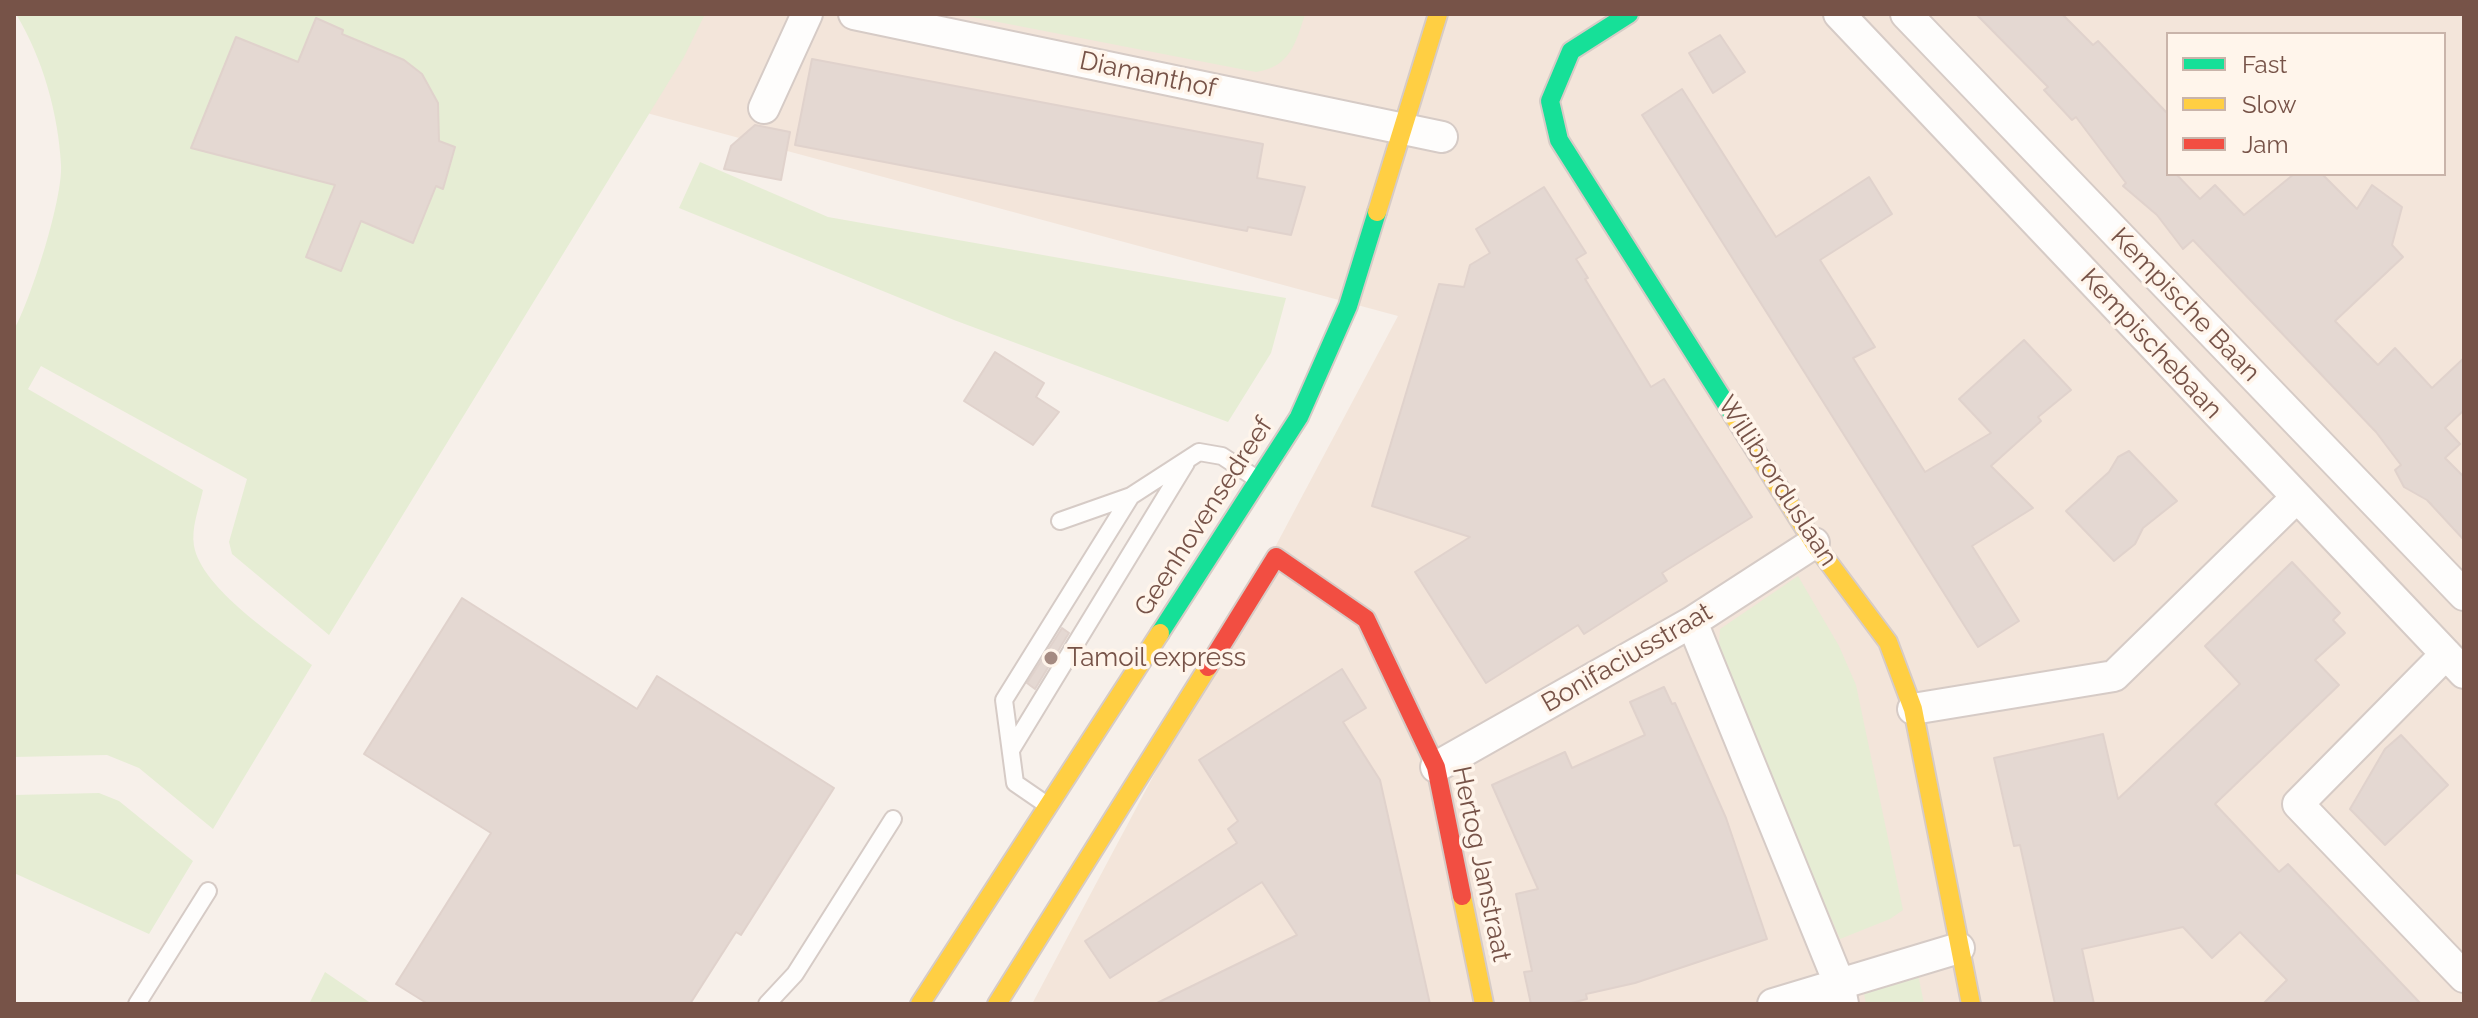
<!DOCTYPE html>
<html>
<head>
<meta charset="utf-8">
<style>
  body { margin:0 }
  #map { position:relative; width:2478px; height:1018px; overflow:hidden; background:#f7f0ea; font-family:Raleway,sans-serif }
  canvas { display:block }
  .frame { position:absolute; inset:0; border:16px solid #775348; pointer-events:none }
  .legend { position:absolute; left:2166px; top:32px; width:280px; height:144px; box-sizing:border-box; background:#fff5eb; border:2px solid #c9b4aa; margin:0; padding:10px 14px; list-style:none; font-size:24px; color:#775348 }
  .legend li { display:flex; align-items:center; gap:16px; height:40px }
  .legend b { width:40px; border:2px solid #c9b4aa }
</style>
</head>
<body>
<div id="map">
<canvas width="2478" height="1018"></canvas>
<div class="frame"></div>
<ul class="legend">
<li><b style="height:10px;background:#16e098"></b>Fast</li>
<li><b style="height:10px;background:#ffcf43"></b>Slow</li>
<li><b style="height:10px;background:#f24e42"></b>Jam</li>
</ul>
</div>
<script>
const c = document.querySelector('canvas').getContext('2d');
c.lineJoin = 'round';
function fillPath(path, color) { c.fillStyle = color; c.fill(path, 'evenodd'); }
function trace(path, color, width, dash) { c.strokeStyle = color; c.lineWidth = width; c.lineCap = dash ? 'butt' : 'round'; c.setLineDash(dash || []); c.stroke(path); }
function write(font, color, halo, rows, align = 'center') {
  c.font = font + ' Raleway,sans-serif'; c.lineWidth = 7; c.setLineDash([]); c.textBaseline = 'middle'; c.strokeStyle = halo; c.fillStyle = color; for (const [text, x, y, turn = 0] of rows) {
    c.save(); c.translate(x, y); c.rotate((+turn || 0) * Math.PI / 180); c.textAlign = isNaN(turn) ? turn : align; if (halo) c.strokeText(text, 0, 0); c.fillText(text, 0, 0); c.restore();
  }
}
fillPath(new Path2D(`
  M 683,14 L 2464,14 L 2464,1004 L 1032,1004 L 1398,316 L 643,112 ZM 2168,34 L 2444,34 L 2444,174 L 2168,174 Z`), '#f3e5da');
fillPath(new Path2D(`
  M 16,14 L 705,14 L 684,57 L 329,635 L 232,554 L 229,542 L 247,479 L 41,366 L 28,389 L 203,490 C 199,508 191,528 194,546 C 202,589 278,638 312,665 L 213,829 L 139,768 L 107,755 L 14,757 L 14,330 C 31,299 63,199 61,165 C 58,113 43,59 16,14 Z
  M 1305,14 C 1296,43 1290,67 1256,72 L 962,15 Z
  M 700,162 L 828,217 L 1286,298 L 1271,353 L 1228,422 L 954,320 L 679,208 Z
  M 1798,576 L 1839,646 L 1856,685 L 1903,910 L 1890,919 L 1840,939 L 1718,656 L 1720,629 Z
  M 99,793 L 119,801 L 193,861 L 149,934 L 14,873 L 14,795 Z
  M 325,972 L 372,1004 L 309,1004 Z
  M 1918,974 L 1924,1004 L 1866,1004 L 1864,993 Z`), '#e6edd4');
const building = new Path2D(`
  M 1976,14 L 2062,14 L 2093,45 L 2098,41 L 2168,114 L 2168,174 L 2176,174 L 2200,199 L 2215,185 L 2244,215 L 2294,174 L 2322,174 L 2357,209 L 2372,185 L 2402,207 L 2392,245 L 2403,257 L 2335,321 L 2378,365 L 2395,348 L 2432,388 L 2464,358 L 2464,410 L 2445,428 L 2460,444 L 2445,458 L 2464,477 L 2464,540 L 2427,500 L 2404,487 L 2395,470 L 2401,465 L 2376,432 L 2193,240 L 2183,249 L 2157,215 L 2123,186 L 2126,183 L 2076,117 L 2072,120 L 2044,90 L 2048,87 Z
  M 316,18 L 343,30 L 342,34 L 404,60 L 422,74 L 438,103 L 439,141 L 455,147 L 443,189 L 436,186 L 413,243 L 361,221 L 341,271 L 306,257 L 335,185 L 191,148 L 236,37 L 298,62 Z
  M 1720,35 L 1745,72 L 1713,93 L 1689,53 Z
  M 812,59 L 1263,144 L 1257,178 L 1305,187 L 1291,235 L 1248,227 L 1247,231 L 795,145 Z
  M 1682,89 L 1776,237 L 1869,177 L 1892,214 L 1820,260 L 1875,347 L 1853,358 L 1925,472 L 1991,433 L 1959,399 L 2024,340 L 2071,390 L 2038,417 L 2041,421 L 1991,466 L 2033,508 L 1972,546 L 2019,621 L 1978,647 L 1642,115 Z
  M 755,125 L 790,132 L 781,180 L 724,169 L 731,146 Z
  M 1544,187 L 1586,253 L 1576,259 L 1588,278 L 1585,279 L 1651,387 L 1664,379 L 1752,517 L 1662,573 L 1667,581 L 1584,634 L 1578,625 L 1486,683 L 1415,572 L 1470,537 L 1372,506 L 1439,284 L 1464,287 L 1470,265 L 1490,253 L 1476,229 Z
  M 995,352 L 1044,383 L 1036,397 L 1059,412 L 1033,445 L 964,401 Z
  M 2129,451 L 2177,501 L 2143,528 L 2135,544 L 2114,561 L 2066,511 L 2109,472 L 2118,457 Z
  M 2292,562 L 2340,613 L 2333,620 L 2345,633 L 2315,660 L 2339,685 L 2215,804 L 2279,872 L 2288,864 L 2421,1004 L 2263,1004 L 2287,980 L 2240,932 L 2212,958 L 2183,927 L 2082,949 L 2094,1004 L 2055,1004 L 2020,845 L 2014,846 L 1994,758 L 2103,734 L 2118,799 L 2240,684 L 2205,646 Z
  M 462,598 L 637,709 L 657,676 L 834,788 L 741,935 L 736,932 L 690,1004 L 428,1004 L 396,984 L 491,833 L 364,754 Z
  M 1062,628 L 1069,633 L 1035,689 L 1027,683 Z
  M 1342,669 L 1366,708 L 1343,722 L 1380,780 L 1430,1004 L 1155,1004 L 1297,935 L 1262,882 L 1110,978 L 1085,941 L 1237,843 L 1228,829 L 1238,821 L 1199,760 Z
  M 1664,687 L 1672,704 L 1675,703 L 1726,818 L 1767,939 L 1635,983 L 1586,994 L 1587,999 L 1567,1004 L 1531,1004 L 1524,972 L 1532,971 L 1516,894 L 1538,889 L 1492,785 L 1565,752 L 1572,768 L 1645,735 L 1630,702 Z
  M 2401,735 L 2448,785 L 2385,845 L 2350,809 L 2385,749 Z`);
fillPath(building, '#e4d8d2');
trace(building, '#e0d2cc', 2);
const lane = new Path2D(`
  M 1060,521 L 1131,496
  M 1011,750 L 1186,463
  M 1047,805 L 1015,783 L 1004,700 L 1131,496 L 1199,452 L 1222,456 L 1257,479
  M 137,1004 L 208,891
  M 767,1004 L 795,974 L 893,819`);
const street = new Path2D(`
  M 854,14 L 1442,137
  M 1839,14 L 2464,673
  M 1906,14 L 2464,595
  M 764,108 L 807,14
  M 1692,622 L 1839,983 L 1843,1004
  M 2446,654 L 2298,804 L 2464,977
  M 1913,709 L 2114,676 L 2297,497
  M 1436,767 L 1692,622 L 1814,543
  M 1773,1004 L 1959,948`);
const fast = new Path2D(`
  M 1629,14 L 1571,51 L 1550,101 L 1559,140 L 1733,415
  M 1160,633 L 1299,417 L 1348,306 L 1377,212`);
const slow = new Path2D(`
  M 1377,212 L 1438,14
  M 1733,415 L 1814,543 L 1888,642 L 1913,709 L 1971,1004
  M 1462,896 L 1484,1004
  M 920,1004 L 1160,633
  M 997,1004 L 1208,667`);
const jam = new Path2D(`
  M 1208,667 L 1276,557 L 1366,619 L 1436,767 L 1462,896`);
trace(lane, '#d6cbc6', 20);
trace(street, '#d6cbc6', 34);
trace(fast, '#d6cbc6', 22);
trace(slow, '#d6cbc6', 22);
trace(jam, '#d6cbc6', 22);
trace(lane, '#fefdfc', 16);
trace(street, '#fefdfc', 30);
trace(fast, '#16e098', 18);
trace(slow, '#ffcf43', 18);
trace(jam, '#f24e42', 18);
for (const [x, y, r, color] of [
  [1051,658,8,"#a48a81"]
]) { const dot = new Path2D(); dot.arc(x, y, r, 0, 2 * Math.PI); c.fillStyle = color; c.fill(dot); trace(dot, '#fff5eb', 3); }
write('26px', '#775348', '#fff5eb', [
  ["Diamanthof",1148,75,12],
  ["Kempische Baan",2185,305,46],
  ["Kempischebaan",2151,344,47],
  ["Willibrorduslaan",1777,481,57],
  ["Geenhovensedreef",1204,517,-57],
  ["Bonifaciusstraat",1627,658,-30],
  ["Hertog Janstraat",1481,864,78]
]);
write('26px', '#775348', '#fff5eb', [
  ["Tamoil express",1067,658]
], 'left');
</script>
</body>
</html>
